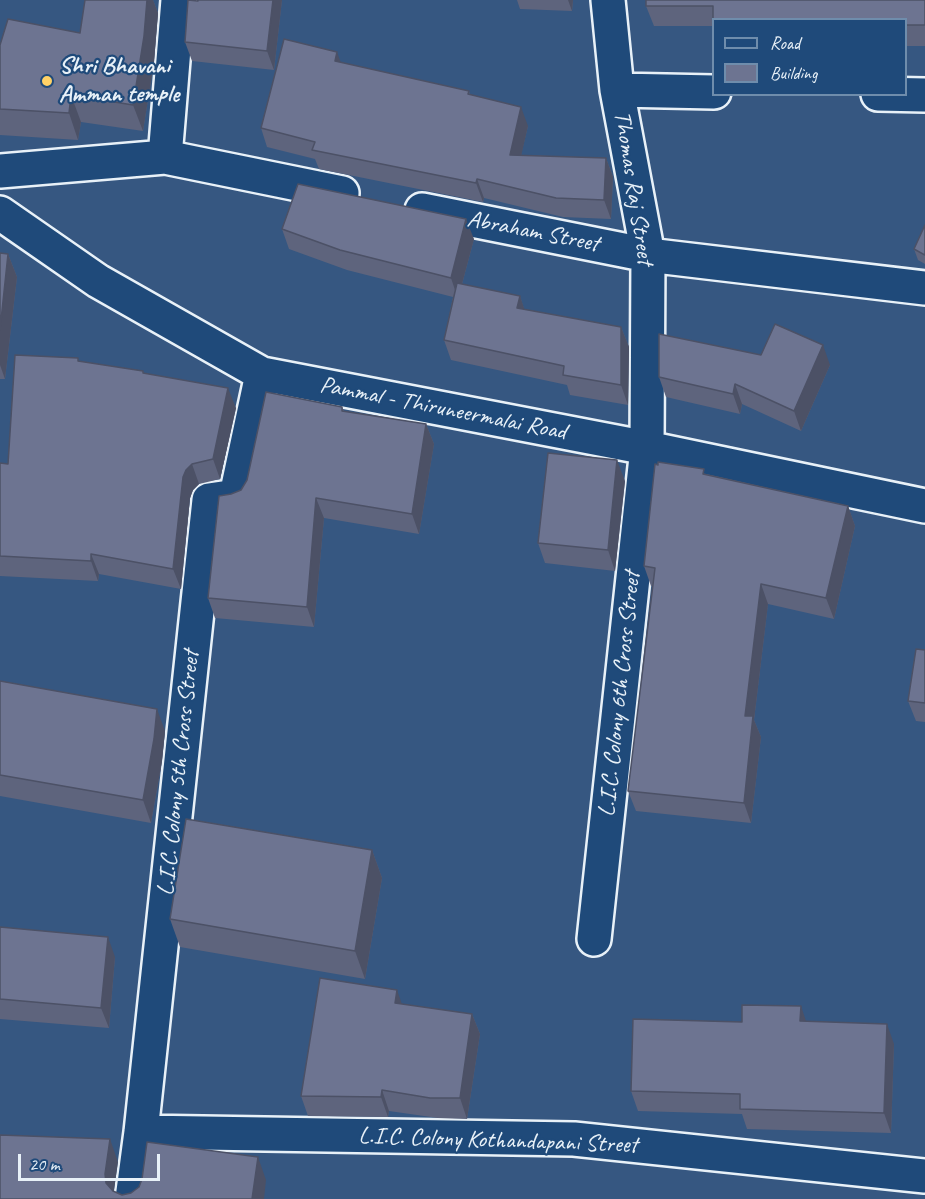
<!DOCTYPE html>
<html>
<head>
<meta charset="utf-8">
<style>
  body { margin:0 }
  #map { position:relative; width:925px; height:1199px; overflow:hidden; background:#365781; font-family:Caveat,sans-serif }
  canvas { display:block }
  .legend { position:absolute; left:712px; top:18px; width:195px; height:78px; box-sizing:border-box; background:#1f4a7a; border:2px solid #6f8dac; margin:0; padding:8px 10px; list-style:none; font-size:18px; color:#e8f1f8 }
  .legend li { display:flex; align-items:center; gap:12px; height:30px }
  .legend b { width:30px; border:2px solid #6f8dac }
  .scale { position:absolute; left:18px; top:1154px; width:142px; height:27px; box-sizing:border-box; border:3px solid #e8f1f8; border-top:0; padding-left:8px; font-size:18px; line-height:21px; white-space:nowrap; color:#e8f1f8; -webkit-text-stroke:4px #1f4a7a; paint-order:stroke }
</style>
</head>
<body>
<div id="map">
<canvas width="925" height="1199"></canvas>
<ul class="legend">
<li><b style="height:8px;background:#1f4a7a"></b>Road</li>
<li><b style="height:16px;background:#6d7491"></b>Building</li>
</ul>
<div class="scale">20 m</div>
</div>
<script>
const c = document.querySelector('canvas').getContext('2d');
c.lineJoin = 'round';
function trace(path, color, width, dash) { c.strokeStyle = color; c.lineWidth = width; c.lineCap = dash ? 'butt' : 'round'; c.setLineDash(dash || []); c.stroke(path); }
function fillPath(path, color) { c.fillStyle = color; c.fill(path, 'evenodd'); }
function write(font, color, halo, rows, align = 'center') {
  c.font = font + ' Caveat,sans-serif'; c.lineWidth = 4.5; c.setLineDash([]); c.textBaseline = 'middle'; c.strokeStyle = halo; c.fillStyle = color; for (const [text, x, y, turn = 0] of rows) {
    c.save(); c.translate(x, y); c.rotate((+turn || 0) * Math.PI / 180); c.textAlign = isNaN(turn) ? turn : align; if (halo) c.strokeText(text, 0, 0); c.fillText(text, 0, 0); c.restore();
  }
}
const minor = new Path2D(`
  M 617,90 L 714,92
  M 878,94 L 925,95
  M 165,157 L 178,0
  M 0,171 L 165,157 L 342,193
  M 422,210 L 648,255 L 925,288
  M 0,213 L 98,281 L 262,374 L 647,448 L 925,506
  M 594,939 L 647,448 L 648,255 L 617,90 L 608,0
  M 141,1132 L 574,1139 L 925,1176
  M 132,1199 L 141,1132 L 209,500 L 236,496 L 262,374`);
trace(minor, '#e8f1f8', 38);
trace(minor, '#1f4a7a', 33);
fillPath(new Path2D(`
  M 85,0 L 153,0 L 158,13 L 154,62 L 143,131 L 81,122 L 78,140 L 0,135 L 0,45 L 80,33 Z
  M 198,0 L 282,0 L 274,70 L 192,61 L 185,42 Z
  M 517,0 L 573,0 L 572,11 L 520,9 Z
  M 925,0 L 925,46 L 906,46 L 906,20 L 714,20 L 714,26 L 654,26 L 646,6 Z
  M 341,63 L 469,91 L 470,95 L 528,126 L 521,155 L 606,158 L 613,177 L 611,219 L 563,217 L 484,198 L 483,202 L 319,169 L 315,159 L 267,147 L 261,128 Z
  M 925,225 L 925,264 L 918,260 L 914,249 Z
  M 282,229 L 474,239 L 462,284 L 520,296 L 524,309 L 621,327 L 629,347 L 628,405 L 570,395 L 567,385 L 451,360 L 444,340 L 453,297 L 347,270 L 289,249 Z
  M 0,253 L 8,254 L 17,277 L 5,379 L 0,379 Z
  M 761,355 L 830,365 L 801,431 L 742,404 L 740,414 L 666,397 L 659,377 Z
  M 79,361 L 143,371 L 144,373 L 236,408 L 220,479 L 199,484 L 193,490 L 190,498 L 181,589 L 99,574 L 98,581 L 0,576 L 0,463 L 8,464 Z
  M 342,407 L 344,411 L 426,424 L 434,444 L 419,534 L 324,518 L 314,627 L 215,618 L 208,598 L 231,494 L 241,490 Z
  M 658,465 L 706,474 L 848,506 L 855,526 L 834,619 L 768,604 L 754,720 L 761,737 L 751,823 L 636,811 L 628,791 L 653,586 L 651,586 L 644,566 Z
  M 625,481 L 615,571 L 545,563 L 538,543 Z
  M 925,650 L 925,722 L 916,721 L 908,701 Z
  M 0,681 L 165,731 L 162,761 L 151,823 L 0,796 Z
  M 372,850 L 382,878 L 365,979 L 180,947 L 170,919 Z
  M 0,927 L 115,957 L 109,1028 L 0,1019 Z
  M 402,1004 L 472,1014 L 480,1034 L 467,1119 L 438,1118 L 389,1111 L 388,1117 L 308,1116 L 301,1096 Z
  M 742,1022 L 806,1022 L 894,1044 L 891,1133 L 747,1129 L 742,1114 L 638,1111 L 631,1091 Z`), '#5e647d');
fillPath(new Path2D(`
  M 147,0 L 153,0 L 158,13 L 154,62 L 143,131 L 133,105 Z
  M 273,0 L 282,0 L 274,70 L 267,51 Z
  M 568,0 L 573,0 L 572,11 Z
  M 337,52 L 344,71 L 335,61 Z
  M 71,95 L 81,122 L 78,140 L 69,113 Z
  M 521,107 L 528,126 L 517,174 L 510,155 Z
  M 606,158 L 613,177 L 611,219 L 604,200 Z
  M 477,179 L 484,198 L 483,202 L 476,183 Z
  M 466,219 L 474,239 L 458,299 L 451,278 Z
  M 8,254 L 17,277 L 5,379 L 0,365 L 0,330 Z
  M 520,296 L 527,317 L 517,308 Z
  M 621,327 L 629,347 L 628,405 L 621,385 Z
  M 823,345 L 830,365 L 801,431 L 794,411 Z
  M 735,384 L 742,404 L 740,414 L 733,394 Z
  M 228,388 L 236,408 L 220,479 L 213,459 Z
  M 426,424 L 434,444 L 419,534 L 412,514 Z
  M 617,460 L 625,481 L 615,571 L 608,550 Z
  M 192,464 L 199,484 L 193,490 L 190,498 L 181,589 L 173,569 L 183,477 L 186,470 Z
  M 316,498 L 324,518 L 314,627 L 307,607 Z
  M 848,506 L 855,526 L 834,619 L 826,598 Z
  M 91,554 L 99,574 L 98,581 L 91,561 Z
  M 761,584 L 768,604 L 754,720 L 761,737 L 751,823 L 744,803 L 745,716 Z
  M 157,709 L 165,731 L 162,761 L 151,823 L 143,800 Z
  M 372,850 L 382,878 L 365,979 L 355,951 Z
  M 108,937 L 115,957 L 109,1028 L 101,1008 Z
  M 397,990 L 404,1010 L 395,1003 Z
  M 801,1006 L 808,1027 L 800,1021 Z
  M 472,1014 L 480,1034 L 467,1119 L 460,1098 Z
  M 887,1024 L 894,1044 L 891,1133 L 884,1113 Z
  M 382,1090 L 389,1111 L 388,1117 L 381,1097 Z
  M 110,1139 L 118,1162 L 113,1197 L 106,1183 L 105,1174 Z
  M 258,1157 L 266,1180 L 264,1199 L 252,1199 Z`), '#4c5166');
const building = new Path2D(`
  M 85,0 L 147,0 L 144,36 L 133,105 L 71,95 L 69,113 L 0,109 L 0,45 L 8,19 L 80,33 Z
  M 188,0 L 198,1 L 198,0 L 273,0 L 267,51 L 185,42 Z
  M 646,0 L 925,0 L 925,25 L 906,25 L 906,20 L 753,19 L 713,20 L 713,6 L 646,6 Z
  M 284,39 L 337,52 L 335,61 L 469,91 L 468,94 L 521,107 L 510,155 L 606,158 L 604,200 L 556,198 L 477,179 L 476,183 L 312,150 L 315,142 L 261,128 Z
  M 298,184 L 466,219 L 451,278 L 340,250 L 282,229 Z
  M 925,225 L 925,255 L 914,249 Z
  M 0,253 L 8,254 L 0,330 Z
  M 457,283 L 520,296 L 517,308 L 621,327 L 621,385 L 563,375 L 564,366 L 444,340 Z
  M 775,324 L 823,345 L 794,411 L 735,384 L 733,394 L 659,377 L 659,334 L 761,355 Z
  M 15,355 L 78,358 L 78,361 L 143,371 L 143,373 L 228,388 L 213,459 L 192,464 L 186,470 L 183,477 L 173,569 L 91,554 L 91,561 L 0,556 L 0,463 L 8,464 Z
  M 266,392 L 342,407 L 342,411 L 426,424 L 412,514 L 316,498 L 307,607 L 208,598 L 219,496 L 231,494 L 241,490 L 247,480 Z
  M 548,453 L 617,460 L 608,550 L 538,543 Z
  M 658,462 L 704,469 L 703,474 L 848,506 L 826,598 L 761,584 L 745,716 L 753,716 L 744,803 L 628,791 L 655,568 L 644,566 L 655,464 L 658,465 Z
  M 916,649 L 925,650 L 925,703 L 908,701 Z
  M 0,681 L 157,709 L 154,739 L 143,800 L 0,775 Z
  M 186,819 L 372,850 L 355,951 L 170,919 Z
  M 0,927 L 108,937 L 101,1008 L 0,999 Z
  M 320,978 L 397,990 L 395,1003 L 472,1014 L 460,1098 L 430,1098 L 382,1090 L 381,1097 L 301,1096 Z
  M 742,1005 L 801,1006 L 800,1021 L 887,1024 L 884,1113 L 740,1109 L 740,1094 L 631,1091 L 633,1019 L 742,1022 Z
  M 0,1135 L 110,1139 L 105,1174 L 106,1183 L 113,1191 L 122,1195 L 131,1193 L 139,1187 L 142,1179 L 147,1142 L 258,1157 L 252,1199 L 0,1199 Z`);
fillPath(building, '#6d7491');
trace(building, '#4c5166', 1.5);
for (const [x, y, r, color] of [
  [47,81,6,"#ffd166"]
]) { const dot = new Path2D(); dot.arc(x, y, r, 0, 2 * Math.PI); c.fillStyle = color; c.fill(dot); trace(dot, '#1f4a7a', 2); }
write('bold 24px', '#e8f1f8', '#1f4a7a', [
  ["Shri Bhavani",59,67],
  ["Amman temple",59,95]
], 'left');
write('24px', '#e8f1f8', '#1f4a7a', [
  ["Thomas Raj Street",633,188,81],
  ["Abraham Street",533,232,11],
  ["Pammal - Thiruneermalai Road",443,409,11],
  ["L.I.C. Colony 6th Cross Street",620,694,-84],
  ["L.I.C. Colony 5th Cross Street",179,773,-84],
  ["L.I.C. Colony Kothandapani Street",498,1141,2]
]);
</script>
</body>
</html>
